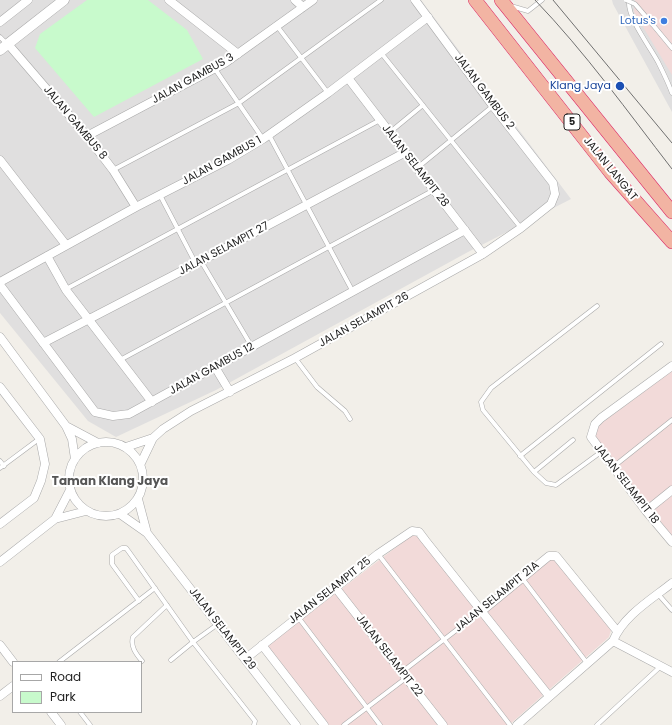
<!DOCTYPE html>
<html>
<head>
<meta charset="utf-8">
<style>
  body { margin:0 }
  #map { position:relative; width:672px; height:725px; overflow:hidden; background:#f2efe9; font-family:Poppins,sans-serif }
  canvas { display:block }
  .legend { position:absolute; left:12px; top:661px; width:130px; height:52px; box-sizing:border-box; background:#fff; border:1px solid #a7a7a7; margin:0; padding:5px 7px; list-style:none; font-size:12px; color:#222 }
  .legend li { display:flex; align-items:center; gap:8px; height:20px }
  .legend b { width:20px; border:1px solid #a7a7a7 }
</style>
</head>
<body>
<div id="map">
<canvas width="672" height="725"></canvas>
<ul class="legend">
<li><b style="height:5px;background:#fff"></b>Road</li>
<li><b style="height:11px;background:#c8facc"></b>Park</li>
</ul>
</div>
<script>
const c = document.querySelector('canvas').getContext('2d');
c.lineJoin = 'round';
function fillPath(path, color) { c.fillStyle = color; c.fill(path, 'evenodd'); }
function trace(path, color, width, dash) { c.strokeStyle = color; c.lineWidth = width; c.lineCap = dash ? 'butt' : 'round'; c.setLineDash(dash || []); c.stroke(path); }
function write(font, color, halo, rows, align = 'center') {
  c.font = font + ' Poppins,sans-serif'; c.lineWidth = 4; c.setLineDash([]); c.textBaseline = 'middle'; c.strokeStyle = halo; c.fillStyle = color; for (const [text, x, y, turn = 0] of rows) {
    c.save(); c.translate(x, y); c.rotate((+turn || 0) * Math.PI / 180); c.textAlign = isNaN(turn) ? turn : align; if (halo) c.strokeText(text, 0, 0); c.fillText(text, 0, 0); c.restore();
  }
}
fillPath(new Path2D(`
  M 0,0 L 421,0 L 571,199 L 468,252 L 216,390 L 116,437 L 88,421 L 0,313 Z
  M 612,0 L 672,0 L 672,112 L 613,4 Z`), '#e0dfdf');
fillPath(new Path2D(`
  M 635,0 L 672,0 L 672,75 L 634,12 Z
  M 672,371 L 672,536 L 594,436 L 599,425 Z
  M 412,535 L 417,536 L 480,615 L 549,560 L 556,560 L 611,630 L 609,637 L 509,725 L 329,725 L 267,646 Z`), '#f2dad9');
fillPath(new Path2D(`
  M 87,0 L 148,0 L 187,30 L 203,59 L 94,117 L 35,48 L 40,34 Z`), '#c8facc');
const service = new Path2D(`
  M 629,0 C 627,18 649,45 658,62 C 663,72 668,82 672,93
  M 511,6 L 528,11 L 542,0
  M 653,25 L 672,48
  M 277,26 L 328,93
  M 0,37 L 7,44
  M 382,54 L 521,228
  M 215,69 L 263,139
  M 389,133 L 423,105
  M 269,135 L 353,292
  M 417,168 L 493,106
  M 113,170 L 239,103 L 381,0
  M 160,195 L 196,264
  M 201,261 L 252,347
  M 66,289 L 380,120
  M 597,306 L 491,388 L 481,402 L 483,410 L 534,472 L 546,483 L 556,485 L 601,452
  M 295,358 L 317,387 L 345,411 L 350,419
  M 120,360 L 434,190
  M 520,456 L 661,344
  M 0,461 L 4,466
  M 613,467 L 672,420
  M 0,468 L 39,439
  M 534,472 L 573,440
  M 378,554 L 510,725
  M 522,578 L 587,663
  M 658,594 L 672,610
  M 139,601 L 112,564 L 112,555 L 122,548 L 126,548 L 129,552 L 193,642 L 171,660
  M 298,617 L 380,725
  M 218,624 L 193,642 L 255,721 L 254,725
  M 142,661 C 136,654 130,646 133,637 L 167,605
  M 59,662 L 155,588
  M 402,672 L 481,611
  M 80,712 L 90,725
  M 344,725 L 406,678
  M 597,725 L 661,666`);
const minor = new Path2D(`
  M 169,0 L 238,54
  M 295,0 L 303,7
  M 0,22 L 28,0
  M 8,44 L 87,136 L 113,170 L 136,207
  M 348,78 L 483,254
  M 87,136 L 225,63 L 313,0
  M 0,160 L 66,245
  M 47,256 L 66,290 L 152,402
  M 0,282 L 136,207 L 228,160 L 263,139 L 328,93 L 428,17
  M 0,285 L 95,412 L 113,416 L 129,414 L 465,230
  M 0,337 L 66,426 L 72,439 L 75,459
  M 43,343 L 201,261 L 404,153
  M 672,366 L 601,418 L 595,424 L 591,437 L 646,511 L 672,542
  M 215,367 L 230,392
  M 0,387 L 40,439 L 45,464 L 41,481 L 34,498 L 0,524
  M 66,426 L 98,443
  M69 479a37 37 0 1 1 74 0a37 37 0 1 1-74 0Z
  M 126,447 L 153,438
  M 141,463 L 153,438 L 163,429 L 191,411 L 295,358 L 483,254 L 521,228 L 551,204 L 555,194 L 553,183 L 493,106 L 415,0
  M 138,499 L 147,533
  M 646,511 L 672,490
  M 120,514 L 147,533 L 296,725
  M 55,519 L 86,511
  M 0,562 L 55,519 L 70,490
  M 335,587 L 443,725
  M 482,611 L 549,556 L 556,556 L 617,631
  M 613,641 L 672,672
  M 0,645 L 13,662
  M 262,645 L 324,725
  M 245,659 L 378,554 L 412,531 L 419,532 L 425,540 L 549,696
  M 0,696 L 13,686
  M 51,712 L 61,725
  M 517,725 L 613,641 C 623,616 652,599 672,583`);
const tertiary = new Path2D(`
  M 0,50 L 64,0`);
const trunk = new Path2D(`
  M 475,0 L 610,172 L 672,242
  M 501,0 L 672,212`);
trace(service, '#a9a9a9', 5);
trace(minor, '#a9a9a9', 9);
trace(tertiary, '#a9a9a9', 11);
trace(trunk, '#dc2a67', 14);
trace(service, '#fff', 4);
trace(minor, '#fff', 8);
trace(tertiary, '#fff', 10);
trace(trunk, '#f2b4a3', 13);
trace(new Path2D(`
  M 535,0 C 585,52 628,112 672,169
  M 553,0 L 672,143`), '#707070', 1);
const serviceBridge = new Path2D(`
  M 626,0 L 635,4 L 653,25`);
trace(serviceBridge, '#a9a9a9', 5, []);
trace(serviceBridge, '#fff', 4);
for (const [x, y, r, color] of [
  [664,21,4,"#3f7fe0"],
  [620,86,5,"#1a4fb4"]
]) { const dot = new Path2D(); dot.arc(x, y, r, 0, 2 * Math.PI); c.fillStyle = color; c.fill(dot); trace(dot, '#fff', 1.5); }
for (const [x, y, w] of [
  [572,122,16]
]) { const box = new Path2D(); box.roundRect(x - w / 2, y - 8, w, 16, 3); c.fillStyle = '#fff'; c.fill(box); trace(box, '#222', 1); }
write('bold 10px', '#222', null, [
  ["5",572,122]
]);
write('11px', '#366cbe', '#fff', [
  ["Lotus's",656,21]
], 'right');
write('11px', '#222', '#fff', [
  ["JALAN GAMBUS 3",193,79,-29],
  ["JALAN GAMBUS 2",484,92,53],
  ["JALAN GAMBUS 8",75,123,50],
  ["JALAN GAMBUS 1",222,161,-29],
  ["JALAN SELAMPIT 28",415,166,52],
  ["JALAN LANGAT",610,169,51],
  ["JALAN SELAMPIT 27",224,249,-28],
  ["JALAN SELAMPIT 26",364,320,-29],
  ["JALAN GAMBUS 12",212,369,-29],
  ["JALAN SELAMPIT 18",626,484,52],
  ["JALAN SELAMPIT 25",330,591,-38],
  ["JALAN SELAMPIT 21A",497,597,-39],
  ["JALAN SELAMPIT 29",222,629,52],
  ["JALAN SELAMPIT 22",389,656,52]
]);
write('11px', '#164399', '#fff', [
  ["Klang Jaya",611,86]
], 'right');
write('bold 12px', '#555', '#fff', [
  ["Taman Klang Jaya",110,482]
]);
</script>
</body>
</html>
